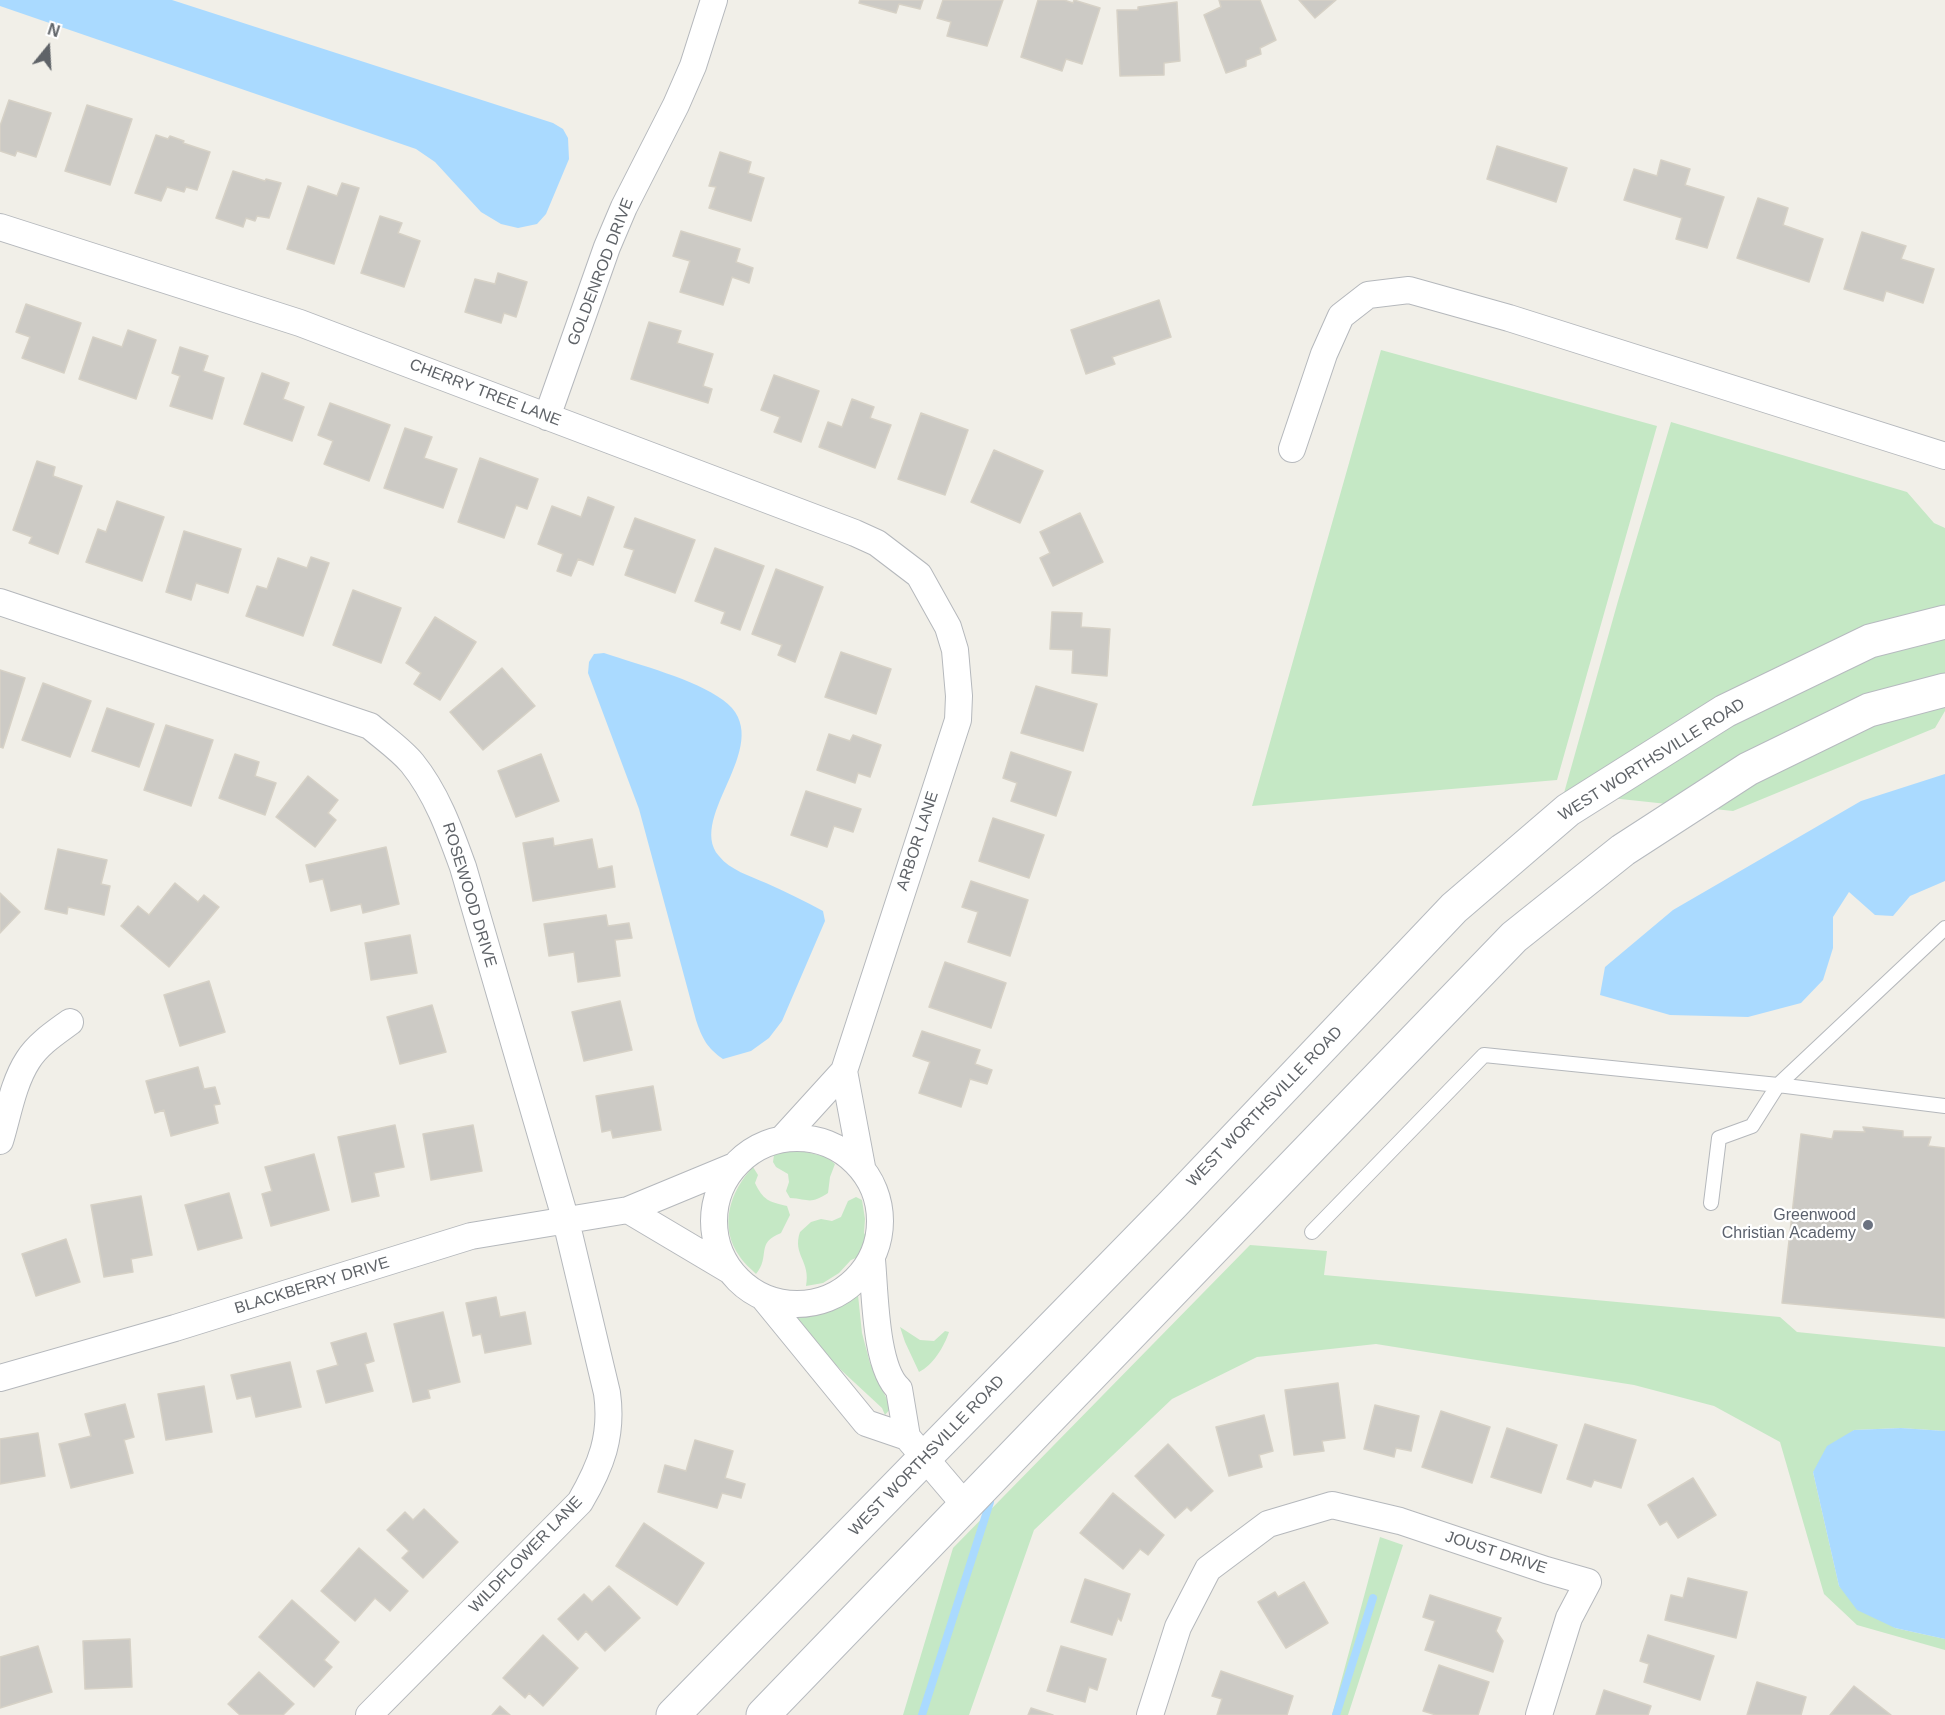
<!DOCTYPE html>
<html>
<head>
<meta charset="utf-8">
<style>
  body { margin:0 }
  #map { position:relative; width:1945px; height:1715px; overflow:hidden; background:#f1efe8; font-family:Helvetica,sans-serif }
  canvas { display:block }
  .north { position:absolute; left:18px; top:18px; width:60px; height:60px; -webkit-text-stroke:4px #fff; paint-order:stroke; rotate:18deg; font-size:16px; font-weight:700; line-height:24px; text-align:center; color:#5f6368 }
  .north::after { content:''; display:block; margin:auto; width:21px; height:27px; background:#5f6368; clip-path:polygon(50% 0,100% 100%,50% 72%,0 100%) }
</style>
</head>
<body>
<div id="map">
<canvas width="1945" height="1715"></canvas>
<div class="north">N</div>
</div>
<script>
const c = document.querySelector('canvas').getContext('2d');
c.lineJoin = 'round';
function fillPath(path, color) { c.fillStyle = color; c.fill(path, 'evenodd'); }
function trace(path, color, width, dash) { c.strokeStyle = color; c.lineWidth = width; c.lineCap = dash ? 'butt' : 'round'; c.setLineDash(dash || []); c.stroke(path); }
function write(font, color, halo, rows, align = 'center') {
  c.font = font + ' Helvetica,sans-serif'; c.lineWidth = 4.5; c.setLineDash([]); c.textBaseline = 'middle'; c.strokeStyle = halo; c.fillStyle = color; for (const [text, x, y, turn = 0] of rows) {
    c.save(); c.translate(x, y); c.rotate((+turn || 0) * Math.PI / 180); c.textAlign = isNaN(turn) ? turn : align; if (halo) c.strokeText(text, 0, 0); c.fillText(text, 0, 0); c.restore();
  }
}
fillPath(new Path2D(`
  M 1381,350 L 1657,426 L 1557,780 L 1252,806 Z
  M 1671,422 L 1907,492 L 1934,523 L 1945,528 L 1945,711 L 1935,728 L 1733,811 L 1564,793 L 1618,601 Z
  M 793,1149 L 827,1157 L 835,1164 L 830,1177 L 828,1193 C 810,1205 809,1199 790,1198 L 786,1191 L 789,1182 L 788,1174 L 776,1167 L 773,1162 L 774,1155 Z
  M 753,1167 L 758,1175 L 755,1183 C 763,1200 769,1202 787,1206 L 790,1215 L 781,1233 C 755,1243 771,1256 756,1274 C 751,1269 744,1263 740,1257 C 718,1227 730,1191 753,1167 Z
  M 856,1197 L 862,1200 L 865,1219 L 864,1233 L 875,1250 L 851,1260 L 839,1273 L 823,1283 L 806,1286 C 811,1261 792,1255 800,1232 L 811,1222 L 821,1219 L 832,1221 L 841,1217 L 848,1201 Z
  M 1250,1245 L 1327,1251 L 1324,1275 L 1780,1317 L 1797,1332 L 1945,1347 L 1945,1431 L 1901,1428 L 1854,1430 L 1813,1472 L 1839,1586 L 1895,1628 L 1945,1639 L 1945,1650 L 1857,1625 L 1824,1594 L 1780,1442 L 1714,1406 L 1634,1385 L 1376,1344 L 1257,1357 L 1172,1399 L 1034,1530 L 969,1715 L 903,1715 L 953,1548 Z
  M 858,1295 L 862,1333 L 870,1363 L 891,1408 L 885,1415 L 882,1408 L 841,1370 L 792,1319 L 794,1314 L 806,1314 L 819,1301 L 837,1306 Z
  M 900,1327 L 920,1340 L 934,1341 L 945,1331 L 949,1332 C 944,1347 933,1365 919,1372 L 905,1342 Z
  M 1380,1537 L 1403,1545 L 1348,1715 L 1332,1715 Z`), '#c5e8c5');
fillPath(new Path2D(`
  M 0,0 L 172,0 L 553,123 L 563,129 L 568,138 L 569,159 L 546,214 L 537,224 L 518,228 L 501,224 L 481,212 L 435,162 L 416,149 L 0,6 Z
  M 604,653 C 639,665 695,679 723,700 C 780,741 685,816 719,856 C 730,870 750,876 766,883 C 786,892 805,901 823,911 L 825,921 L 782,1021 L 769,1038 L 751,1051 L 723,1059 C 707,1048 702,1038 696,1020 L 639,809 L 588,673 L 589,662 L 594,654 Z
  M 1945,774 L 1945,881 L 1910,896 L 1893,916 L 1875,915 L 1849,892 L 1833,917 L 1833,948 L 1823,980 L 1801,1003 L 1748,1017 L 1670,1015 L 1600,995 L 1605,967 L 1673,910 L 1861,801 Z
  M 1901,1428 L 1945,1431 L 1945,1639 L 1895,1628 L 1857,1610 L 1839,1586 L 1813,1472 L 1827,1446 L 1854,1430 Z`), '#aadaff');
trace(new Path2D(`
  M 922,1715 L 990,1502
  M 1336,1715 L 1373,1598`), '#aadaff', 8);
const building = new Path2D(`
  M 860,0 L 923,0 L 920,9 L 899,4 L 896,13 L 859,3 Z
  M 943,0 L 1003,0 L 987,46 L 947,36 L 951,22 L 937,18 Z
  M 1038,0 L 1064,0 L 1073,3 L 1074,0 L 1100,8 L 1082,64 L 1066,59 L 1062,71 L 1021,57 Z
  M 1219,0 L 1260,0 L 1276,40 L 1260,48 L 1261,54 L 1246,60 L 1246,66 L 1226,73 L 1204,15 L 1221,7 Z
  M 1299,0 L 1336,0 L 1315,18 Z
  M 1177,2 L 1180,61 L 1164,63 L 1164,75 L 1120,76 L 1117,10 L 1138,10 L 1138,7 Z
  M 9,100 L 51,113 L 36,157 L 17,151 L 15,156 L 0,151 L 0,126 Z
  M 87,105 L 132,119 L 110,185 L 65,171 Z
  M 156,135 L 168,139 L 170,136 L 184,141 L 183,143 L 210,152 L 197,190 L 186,187 L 184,192 L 167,187 L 161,201 L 135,193 Z
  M 1497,146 L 1567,168 L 1556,202 L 1487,179 Z
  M 720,152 L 751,162 L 748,173 L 764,178 L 751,221 L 709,208 L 716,187 L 709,186 Z
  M 1661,160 L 1690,169 L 1685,185 L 1724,197 L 1707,248 L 1676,239 L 1682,218 L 1624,200 L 1634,169 L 1657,176 Z
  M 233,171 L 265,181 L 266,179 L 281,183 L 269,218 L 257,216 L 255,221 L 246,218 L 243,227 L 216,218 Z
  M 342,183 L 359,188 L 334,264 L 287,249 L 308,186 L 337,196 Z
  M 1758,198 L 1788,208 L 1783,225 L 1823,239 L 1809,282 L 1737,258 Z
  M 380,216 L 402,223 L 398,233 L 420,241 L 404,287 L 361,273 Z
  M 681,231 L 740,249 L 736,262 L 753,268 L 749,283 L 732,277 L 723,305 L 680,292 L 690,261 L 673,256 Z
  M 1862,232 L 1906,246 L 1901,259 L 1934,269 L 1923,303 L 1886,291 L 1883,301 L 1844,289 Z
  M 498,273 L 527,282 L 516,317 L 504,313 L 501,323 L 465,312 L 475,279 L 495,284 Z
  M 1159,300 L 1171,337 L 1112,357 L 1115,364 L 1086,374 L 1071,330 Z
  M 26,304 L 81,323 L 64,373 L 22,358 L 30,337 L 16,332 Z
  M 649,322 L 681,331 L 677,343 L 713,354 L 703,386 L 712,389 L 708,403 L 631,379 Z
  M 128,330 L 156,340 L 136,399 L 79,379 L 93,337 L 122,347 Z
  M 180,347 L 208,356 L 203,371 L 224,378 L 212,419 L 170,406 L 180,376 L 172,373 Z
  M 262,373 L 289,383 L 283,399 L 304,407 L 292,441 L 244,424 Z
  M 774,375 L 819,391 L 801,442 L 774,432 L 780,417 L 761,410 Z
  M 852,399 L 874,407 L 870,418 L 891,425 L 875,468 L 819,447 L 828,422 L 842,427 Z
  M 330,403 L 390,425 L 369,481 L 324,464 L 333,441 L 318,435 Z
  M 921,413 L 968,430 L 945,495 L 898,479 Z
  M 405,428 L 432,437 L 424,458 L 457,469 L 443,508 L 384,488 Z
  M 994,450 L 1043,471 L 1020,523 L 971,502 Z
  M 480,458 L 538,479 L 527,509 L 516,505 L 504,538 L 458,522 Z
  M 37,461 L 55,467 L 53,476 L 82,486 L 58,554 L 29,543 L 32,537 L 13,530 Z
  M 588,497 L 614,507 L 593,565 L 578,559 L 571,576 L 557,571 L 563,554 L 538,544 L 552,506 L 581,517 Z
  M 117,501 L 164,517 L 142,581 L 86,562 L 98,529 L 106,532 Z
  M 1080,513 L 1103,562 L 1053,586 L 1040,558 L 1050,553 L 1040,532 Z
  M 635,518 L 695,540 L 675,593 L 625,575 L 634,550 L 624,547 Z
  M 184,531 L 241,549 L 228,593 L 196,583 L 191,600 L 166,592 Z
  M 715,548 L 764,566 L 740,630 L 721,623 L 725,612 L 695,601 Z
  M 311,557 L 329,563 L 303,636 L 246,616 L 257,586 L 267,589 L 278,558 L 307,568 Z
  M 776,569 L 823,587 L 795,662 L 778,655 L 782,645 L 752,634 Z
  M 353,590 L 401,608 L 381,663 L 333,645 Z
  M 1052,612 L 1082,613 L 1081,627 L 1110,629 L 1107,676 L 1072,673 L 1073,650 L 1050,649 Z
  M 435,617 L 476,642 L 440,700 L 414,684 L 421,673 L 406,663 Z
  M 841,652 L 891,669 L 876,714 L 825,697 Z
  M 502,668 L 535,706 L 483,750 L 450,712 Z
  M 0,670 L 25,678 L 3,748 L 0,747 Z
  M 43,683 L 91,701 L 70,757 L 22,740 Z
  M 1036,686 L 1097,704 L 1083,751 L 1021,733 Z
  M 107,708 L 154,724 L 139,767 L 92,751 Z
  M 166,725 L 213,740 L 191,806 L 144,790 Z
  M 829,734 L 850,741 L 853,735 L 881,745 L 870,777 L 858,773 L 855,783 L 817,770 Z
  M 1011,752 L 1071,772 L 1056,816 L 1011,801 L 1017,783 L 1003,778 Z
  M 235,754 L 259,762 L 255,776 L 276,783 L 265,815 L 219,798 Z
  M 541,754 L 559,801 L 516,817 L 498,771 Z
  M 308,776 L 338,800 L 328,813 L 336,820 L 315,847 L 276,817 Z
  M 806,791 L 861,809 L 853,832 L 834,826 L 827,847 L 791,835 Z
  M 993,818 L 1044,835 L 1029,878 L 979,861 Z
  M 553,838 L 554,846 L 592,839 L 598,869 L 612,866 L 615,887 L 533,901 L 523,843 Z
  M 386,847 L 399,904 L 363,913 L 361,904 L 331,911 L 323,879 L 310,882 L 306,865 Z
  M 58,849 L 107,860 L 101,884 L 110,886 L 104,915 L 68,907 L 67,914 L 45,909 Z
  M 971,881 L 1028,900 L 1010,956 L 968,942 L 978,912 L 962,907 Z
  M 175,883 L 198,902 L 204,895 L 219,907 L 169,967 L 121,926 L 138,906 L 149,915 Z
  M 0,893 L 20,912 L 0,933 Z
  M 606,915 L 608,926 L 629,923 L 632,938 L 615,940 L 620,976 L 578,982 L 574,952 L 549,956 L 544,924 Z
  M 410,935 L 417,973 L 371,980 L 365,943 Z
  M 945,962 L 1006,983 L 991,1028 L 929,1007 Z
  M 209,981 L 225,1032 L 180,1046 L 164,995 Z
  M 620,1001 L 632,1050 L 584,1061 L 572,1012 Z
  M 432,1005 L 446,1052 L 400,1064 L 387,1017 Z
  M 922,1031 L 980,1050 L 975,1064 L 992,1070 L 987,1084 L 970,1079 L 961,1107 L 919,1093 L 930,1062 L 913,1056 Z
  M 198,1067 L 204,1089 L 215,1087 L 220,1104 L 214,1105 L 218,1123 L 171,1136 L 164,1110 L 155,1113 L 146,1081 Z
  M 653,1086 L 661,1130 L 613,1138 L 611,1130 L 602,1132 L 596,1096 Z
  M 395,1125 L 404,1167 L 374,1173 L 379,1196 L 352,1202 L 338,1137 Z
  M 473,1125 L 482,1171 L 431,1180 L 423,1134 Z
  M 1863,1127 L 1903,1131 L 1903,1137 L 1931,1137 L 1928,1146 L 1945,1148 L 1945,1318 L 1782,1303 L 1801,1134 L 1832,1139 L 1834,1131 L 1865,1132 Z
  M 314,1154 L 329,1210 L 271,1226 L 262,1194 L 272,1191 L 265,1167 Z
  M 229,1193 L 242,1238 L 198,1250 L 185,1205 Z
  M 141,1196 L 152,1255 L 131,1259 L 133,1272 L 104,1277 L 91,1205 Z
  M 66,1239 L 80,1282 L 36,1296 L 22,1254 Z
  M 496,1297 L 500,1317 L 525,1312 L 531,1344 L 485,1353 L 481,1334 L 473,1336 L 466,1303 Z
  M 443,1312 L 460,1382 L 428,1390 L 430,1398 L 413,1402 L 394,1324 Z
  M 366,1333 L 374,1361 L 365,1364 L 373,1391 L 326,1403 L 317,1371 L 338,1365 L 331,1343 Z
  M 290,1362 L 301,1407 L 256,1417 L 251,1396 L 237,1399 L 231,1375 Z
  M 1338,1383 L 1345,1438 L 1322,1441 L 1324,1451 L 1294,1455 L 1285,1390 Z
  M 204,1386 L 212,1432 L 166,1440 L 158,1394 Z
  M 125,1404 L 134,1437 L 124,1440 L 133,1473 L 71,1488 L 59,1444 L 91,1436 L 85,1414 Z
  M 1375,1405 L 1419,1416 L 1411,1451 L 1396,1448 L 1394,1457 L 1364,1449 Z
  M 1441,1411 L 1490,1427 L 1472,1483 L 1422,1467 Z
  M 1264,1415 L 1273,1451 L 1259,1455 L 1262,1467 L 1229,1476 L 1216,1427 Z
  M 1585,1424 L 1636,1440 L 1621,1488 L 1594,1480 L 1591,1487 L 1567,1479 Z
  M 1507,1428 L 1557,1445 L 1541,1493 L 1491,1477 Z
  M 38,1433 L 45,1476 L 0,1484 L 0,1439 Z
  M 695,1440 L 733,1451 L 725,1478 L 745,1484 L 741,1498 L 722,1493 L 717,1508 L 658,1492 L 665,1465 L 686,1471 Z
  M 1168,1444 L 1213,1491 L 1191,1511 L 1187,1507 L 1175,1518 L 1135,1476 Z
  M 1693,1478 L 1716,1515 L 1678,1538 L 1667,1521 L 1660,1525 L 1648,1505 Z
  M 1113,1493 L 1164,1535 L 1148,1555 L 1140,1549 L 1123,1569 L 1080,1533 Z
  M 424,1509 L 458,1542 L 423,1578 L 402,1558 L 409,1551 L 387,1530 L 405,1512 L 413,1520 Z
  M 644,1523 L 704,1563 L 677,1605 L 616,1566 Z
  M 359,1548 L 408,1591 L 390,1611 L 375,1598 L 355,1621 L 321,1591 Z
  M 1688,1578 L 1747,1592 L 1736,1638 L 1665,1620 L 1671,1595 L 1683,1598 Z
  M 1085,1579 L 1130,1594 L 1121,1621 L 1118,1618 L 1112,1635 L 1071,1622 Z
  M 1304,1582 L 1328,1623 L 1286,1648 L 1258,1602 L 1275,1592 L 1278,1597 Z
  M 609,1586 L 640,1618 L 605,1651 L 586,1631 L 578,1640 L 558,1619 L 584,1594 L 592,1602 Z
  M 1430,1595 L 1501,1618 L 1496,1631 L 1503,1641 L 1493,1672 L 1425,1650 L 1435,1621 L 1423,1617 Z
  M 292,1600 L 339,1642 L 324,1660 L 332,1667 L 314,1687 L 259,1637 Z
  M 543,1635 L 578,1668 L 543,1706 L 529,1693 L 525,1698 L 503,1678 Z
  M 1648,1635 L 1714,1656 L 1700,1700 L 1644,1682 L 1649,1664 L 1640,1661 Z
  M 130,1639 L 132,1687 L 85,1689 L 83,1641 Z
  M 38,1646 L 52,1692 L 0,1708 L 0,1657 Z
  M 1061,1646 L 1106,1659 L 1097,1690 L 1089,1687 L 1085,1702 L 1047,1691 Z
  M 1439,1665 L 1489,1682 L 1478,1715 L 1436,1715 L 1423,1711 Z
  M 1221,1671 L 1293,1696 L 1287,1715 L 1217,1715 L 1222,1699 L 1212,1696 Z
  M 259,1672 L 294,1704 L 283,1715 L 240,1715 L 228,1704 Z
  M 1757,1682 L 1806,1697 L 1801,1715 L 1747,1715 Z
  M 1854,1686 L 1891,1715 L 1830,1715 Z
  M 1604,1690 L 1651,1706 L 1648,1715 L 1596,1715 Z
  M 500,1706 L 510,1715 L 492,1715 Z
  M 1031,1708 L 1053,1715 L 1028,1715 Z`);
fillPath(building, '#cccac5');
trace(building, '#d6d1c6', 1.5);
const lane = new Path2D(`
  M 1711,1203 L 1719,1138 L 1752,1126 L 1778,1085 L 1945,928
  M 1312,1232 L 1484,1055 L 1778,1085 L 1945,1106`);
const street = new Path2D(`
  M 0,227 L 300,323 L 855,533 L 877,543 L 919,575 L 948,627 L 955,650 L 959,696 L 958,720 L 844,1071 L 783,1138
  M 547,417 L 607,247 L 624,207 L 676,105 L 693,66 L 714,0
  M 1292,449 L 1324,354 L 1341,316 L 1368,295 L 1409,290 L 1509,318 L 1945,456
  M 0,602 L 370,726 C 384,738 400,749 412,763 C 437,794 450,831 463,867 L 566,1221 L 607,1393 C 613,1436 601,1466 580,1502 L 369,1715
  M 844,1071 L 862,1167
  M714 1221a83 83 0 1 1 166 0a83 83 0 1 1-166 0Z
  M 0,1141 C 8,1115 13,1083 28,1060 C 38,1044 55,1033 70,1022
  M 628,1210 L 729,1270
  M 872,1260 C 875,1291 875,1368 899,1389 L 907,1437
  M 763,1297 L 866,1423 L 907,1437 L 965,1505
  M 0,1378 L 175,1328 L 471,1236 L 628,1210 L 732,1167
  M 1150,1715 L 1178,1627 L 1208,1569 L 1268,1524 L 1332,1505 L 1400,1521 L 1546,1570 L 1588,1582 L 1569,1618 L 1539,1715`);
const secondary = new Path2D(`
  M 673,1715 L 1172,1205 L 1454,908 L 1568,810 L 1725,711 L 1870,641 L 1945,622
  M 763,1715 L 1514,937 L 1623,850 L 1748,769 L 1869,710 L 1945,690`);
trace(lane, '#b5b8bc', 16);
trace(street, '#b5b8bc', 28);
trace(secondary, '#b6babf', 35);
trace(lane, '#fff', 14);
trace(street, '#fff', 26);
trace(secondary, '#fff', 33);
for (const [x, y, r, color] of [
  [1868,1225,6,"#6b7280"]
]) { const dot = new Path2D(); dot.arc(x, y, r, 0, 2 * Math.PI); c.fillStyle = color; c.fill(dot); trace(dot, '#fff', 2); }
write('16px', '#5f6368', '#fff', [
  ["GOLDENROD DRIVE",601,272,-69],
  ["CHERRY TREE LANE",485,393,21],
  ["WEST WORTHSVILLE ROAD",1652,760,-32],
  ["ARBOR LANE",918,841,-72],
  ["ROSEWOOD DRIVE",469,895,73],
  ["WEST WORTHSVILLE ROAD",1265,1107,-46],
  ["BLACKBERRY DRIVE",312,1286,-17],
  ["WEST WORTHSVILLE ROAD",927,1456,-46],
  ["JOUST DRIVE",1496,1553,18],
  ["WILDFLOWER LANE",526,1555,-46]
]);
write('16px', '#5b616d', '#fff', [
  ["Greenwood",1856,1216],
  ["Christian Academy",1856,1234]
], 'right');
</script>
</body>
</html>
